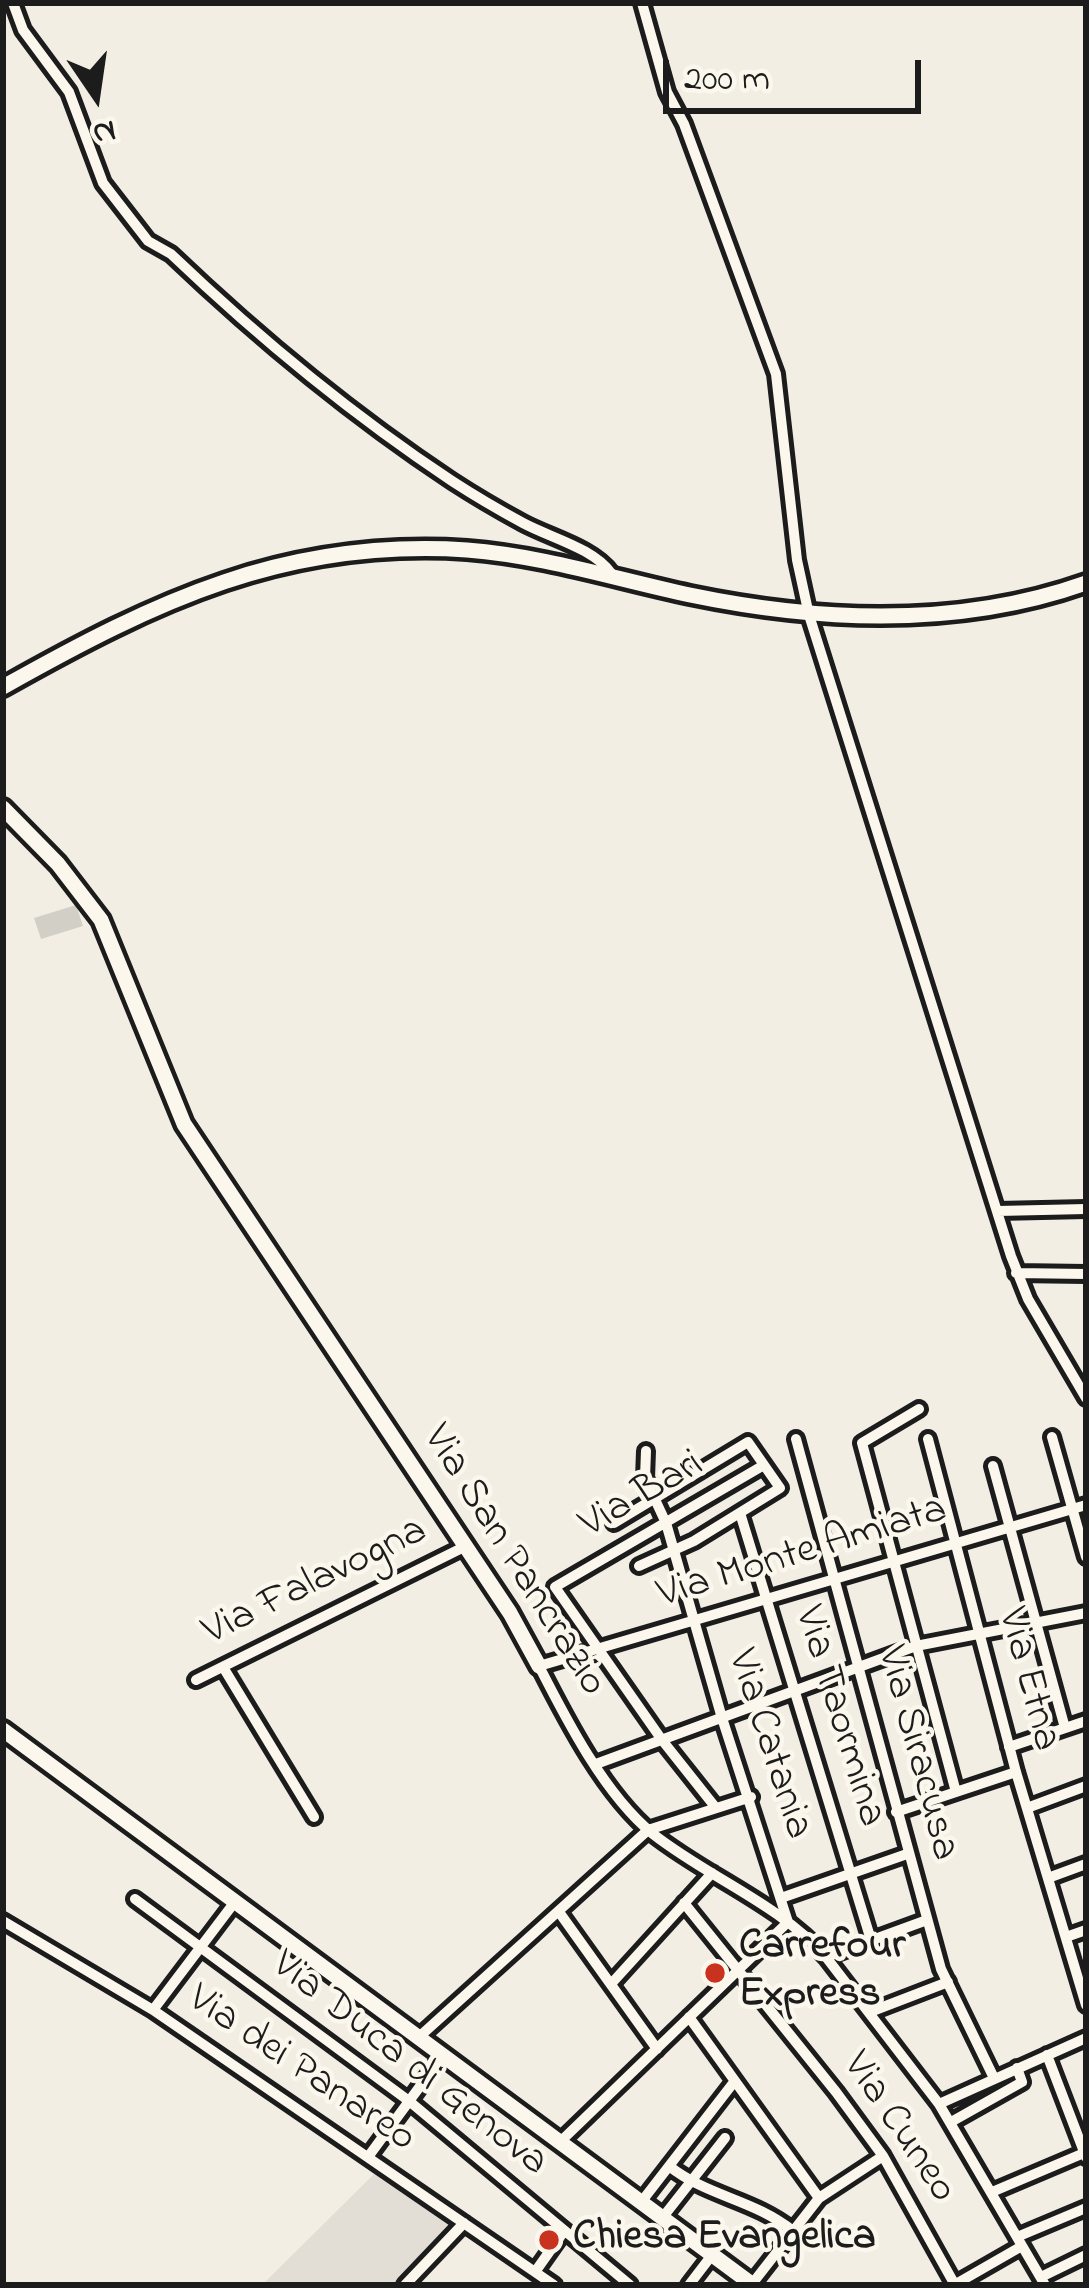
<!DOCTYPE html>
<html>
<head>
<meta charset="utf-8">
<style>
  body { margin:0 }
  #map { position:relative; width:1089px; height:2288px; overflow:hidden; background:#f2eee4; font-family:"Indie Flower",sans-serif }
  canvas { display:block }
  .frame { position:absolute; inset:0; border:6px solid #1c1c1c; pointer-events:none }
  .north { position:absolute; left:36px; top:36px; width:120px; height:120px; -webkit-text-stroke:9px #fbf7ec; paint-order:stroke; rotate:167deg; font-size:33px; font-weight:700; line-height:48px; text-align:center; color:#1c1c1c }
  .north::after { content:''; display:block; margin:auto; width:42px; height:54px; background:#1c1c1c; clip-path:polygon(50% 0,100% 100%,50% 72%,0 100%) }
  .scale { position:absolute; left:663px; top:60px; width:258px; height:54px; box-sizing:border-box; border:6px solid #1c1c1c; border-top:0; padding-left:15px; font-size:36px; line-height:42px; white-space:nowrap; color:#1c1c1c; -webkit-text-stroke:9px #fbf7ec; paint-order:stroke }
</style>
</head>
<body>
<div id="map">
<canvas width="1089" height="2288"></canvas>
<div class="frame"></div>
<div class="north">N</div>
<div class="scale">200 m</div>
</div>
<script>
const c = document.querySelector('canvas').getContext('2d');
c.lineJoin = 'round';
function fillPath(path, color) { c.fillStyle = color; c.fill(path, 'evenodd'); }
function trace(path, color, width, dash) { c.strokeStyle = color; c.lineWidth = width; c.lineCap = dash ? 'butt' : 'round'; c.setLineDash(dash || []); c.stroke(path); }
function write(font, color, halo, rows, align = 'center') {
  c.font = font + ' "Indie Flower",sans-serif'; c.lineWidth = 9; c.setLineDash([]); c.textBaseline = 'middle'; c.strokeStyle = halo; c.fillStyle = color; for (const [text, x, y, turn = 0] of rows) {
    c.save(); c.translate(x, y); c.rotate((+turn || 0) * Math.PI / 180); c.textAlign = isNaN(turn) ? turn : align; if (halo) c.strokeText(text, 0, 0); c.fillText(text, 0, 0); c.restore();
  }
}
fillPath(new Path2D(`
  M 374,2174 L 450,2225 L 395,2285 L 262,2285 Z`), '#e2ded5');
fillPath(new Path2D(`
  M 76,905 L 83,926 L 41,939 L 34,918 Z`), '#d2cfc6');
const street = new Path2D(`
  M 13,3 L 23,30 L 69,92 L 103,183 L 148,241 L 171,254 C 258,337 351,414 452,481 C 475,496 499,510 523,523 C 551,538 593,548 611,573
  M 642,3 L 667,92 L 684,124 L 776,374 L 797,560 L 809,615 L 1011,1256 L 1028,1299 L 1086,1398
  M 998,1211 L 1086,1209
  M 1016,1273 L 1086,1274
  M 919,1409 L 862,1443 L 956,1792
  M 1052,1437 L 1086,1557
  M 796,1439 L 941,1969 L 994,2078
  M 928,1439 L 1016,1772 L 1086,2005
  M 993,1466 L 1065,1728
  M 740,1513 L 871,1940
  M 614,1523 L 748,1442 L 780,1488 L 694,1541 L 639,1566
  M 223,1667 L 314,1817
  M 196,1680 L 466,1546
  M 1009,1747 L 1086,1721
  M 596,1764 L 916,1646 L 1086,1613
  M 716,1808 L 662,1740 L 555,1587 L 764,1465
  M 1027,1808 L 1086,1786
  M 896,1812 L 1016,1772
  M 1048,1878 L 1086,1864
  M 781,1898 L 907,1854
  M 135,1899 L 409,2101 L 630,2285
  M 684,1903 L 836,2092 L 883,2156 L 955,2285
  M 559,1912 L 657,2049
  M 3,1921 L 153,2010 L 554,2285
  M 1066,1937 L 1086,1930
  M 826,1957 L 927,1920
  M 611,1984 L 712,1873
  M 153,2010 L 234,1903
  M 870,2012 L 948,1982
  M 689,2017 L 819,2198
  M 419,2037 L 648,1830 L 751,1797
  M 1047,2055 L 1086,2157
  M 939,2104 L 1086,2038
  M 951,2122 L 1022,2082 L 1017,2068
  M 561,2141 L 788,1922 L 722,1718 L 666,1523 L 645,1478 L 646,1451
  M 368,2157 L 443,2055
  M 669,2166 C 708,2197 753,2199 793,2231
  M 992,2192 L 1084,2153
  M 642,2201 L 734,2082
  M 663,2217 L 725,2138
  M 1017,2237 L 1086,2208
  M 535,2272 L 564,2231
  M 1041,2277 L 1086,2255
  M 752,2284 L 819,2198 L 883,2156
  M 405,2285 L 464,2223
  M 689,2285 L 712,2255
  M 954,2285 L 1022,2246
  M 1045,2285 L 939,2104 L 826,1957 C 778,1903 709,1878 653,1834 C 605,1795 567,1721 539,1666 L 1086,1505`);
const secondary = new Path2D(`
  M 3,687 C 156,601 286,538 467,550 C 544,556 615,579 690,595 C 820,622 959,628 1086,583
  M 3,808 L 58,864 L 101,920 L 184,1124 L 510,1613 L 539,1666
  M 3,1730 L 753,2285`);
trace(street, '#1c1c1c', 20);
trace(secondary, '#1c1c1c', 24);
trace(street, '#fbf7ec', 10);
trace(secondary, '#fbf7ec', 15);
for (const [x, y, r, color] of [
  [715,1973,12,"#c8321e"],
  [549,2240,12,"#c8321e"]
]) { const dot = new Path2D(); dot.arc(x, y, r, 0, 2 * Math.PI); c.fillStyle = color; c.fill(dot); trace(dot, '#fbf7ec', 4.5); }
write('42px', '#1c1c1c', '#fbf7ec', [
  ["Via Bari",643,1497,-30],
  ["Via Monte Amiata",803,1555,-17],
  ["Via San Pancrazio",512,1562,58],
  ["Via Falavogna",316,1584,-26],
  ["Via Etna",1026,1680,75],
  ["Via Taormina",837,1717,73],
  ["Via Catania",767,1745,72],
  ["Via Siracusa",915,1754,75],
  ["Via Duca di Genova",408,2066,38],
  ["Via dei Panareo",300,2071,34],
  ["Via Cuneo",897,2129,56]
]);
write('bold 42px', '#1c1c1c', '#fbf7ec', [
  ["Carrefour",739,1949],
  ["Express",739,1997],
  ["Chiesa Evangelica",573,2240]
], 'left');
</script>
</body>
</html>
